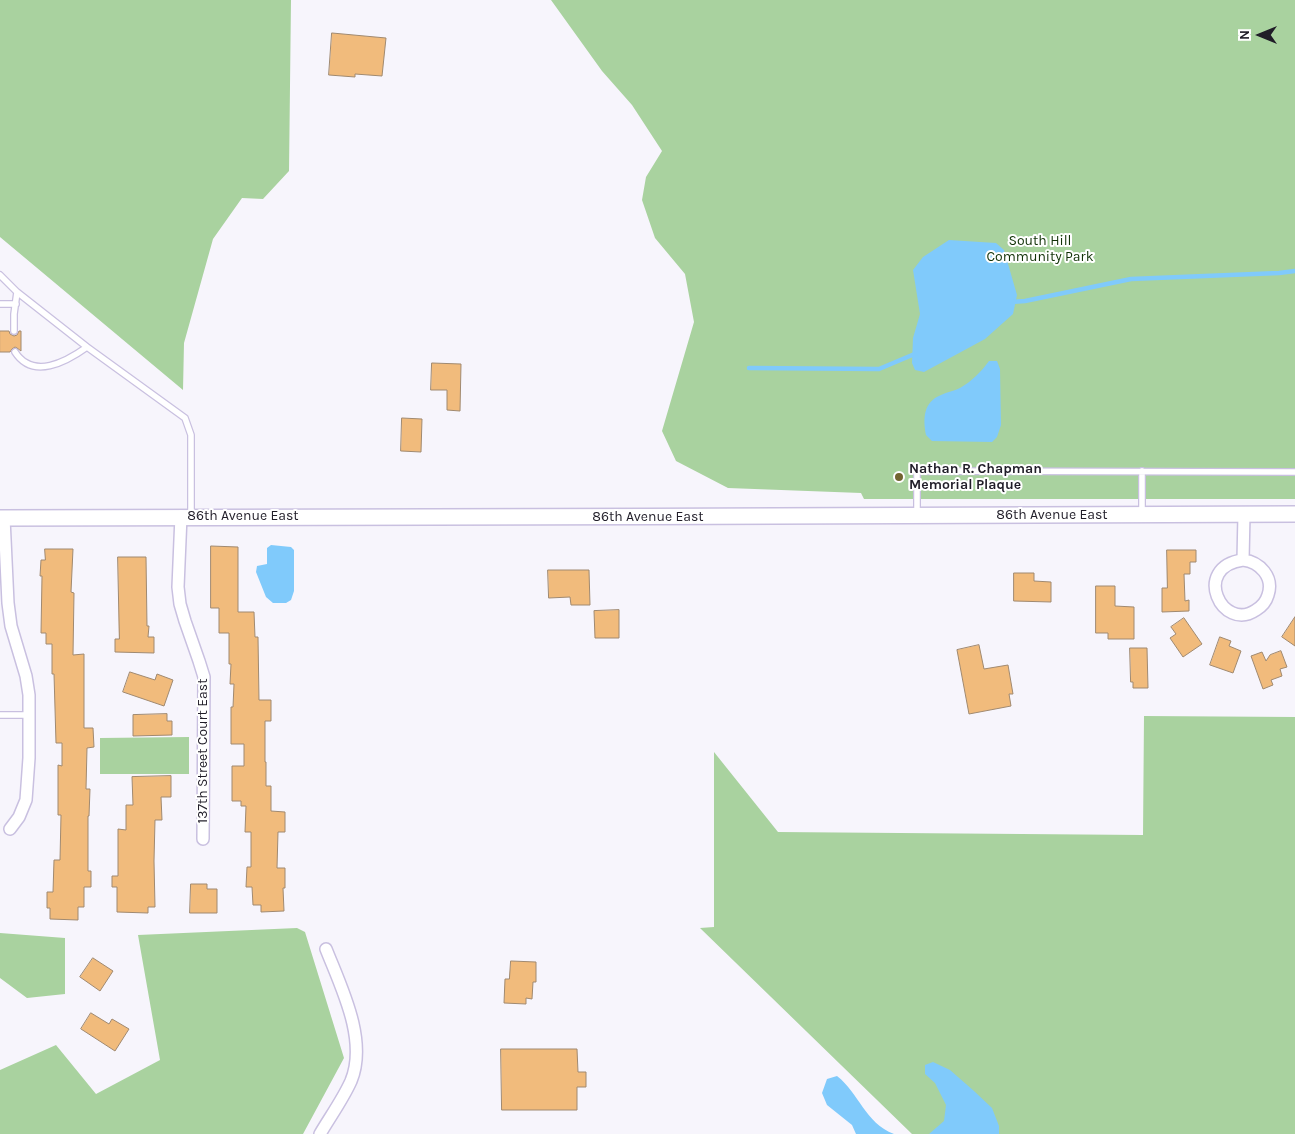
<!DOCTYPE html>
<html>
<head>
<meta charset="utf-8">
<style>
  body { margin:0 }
  #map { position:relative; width:1295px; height:1134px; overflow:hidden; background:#f7f5fc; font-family:Karla,sans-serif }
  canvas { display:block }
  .north { position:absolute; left:1235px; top:10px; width:50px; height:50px; -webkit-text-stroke:4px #fff; paint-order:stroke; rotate:270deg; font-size:14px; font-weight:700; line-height:20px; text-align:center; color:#201d28 }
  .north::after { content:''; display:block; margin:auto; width:18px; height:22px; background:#201d28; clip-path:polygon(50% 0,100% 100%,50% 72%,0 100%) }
</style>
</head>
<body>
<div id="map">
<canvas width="1295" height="1134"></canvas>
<div class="north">N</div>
</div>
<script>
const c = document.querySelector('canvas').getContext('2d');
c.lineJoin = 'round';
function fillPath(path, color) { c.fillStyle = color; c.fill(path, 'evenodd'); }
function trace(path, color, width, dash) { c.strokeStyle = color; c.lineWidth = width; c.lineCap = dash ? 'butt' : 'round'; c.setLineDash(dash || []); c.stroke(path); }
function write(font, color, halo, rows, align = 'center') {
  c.font = font + ' Karla,sans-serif'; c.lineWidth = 4; c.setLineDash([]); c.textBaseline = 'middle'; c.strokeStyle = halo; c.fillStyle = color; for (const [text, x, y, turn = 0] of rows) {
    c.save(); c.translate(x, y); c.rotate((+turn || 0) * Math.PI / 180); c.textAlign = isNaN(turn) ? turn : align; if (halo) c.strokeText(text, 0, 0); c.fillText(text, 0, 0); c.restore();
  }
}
fillPath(new Path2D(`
  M 0,0 L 291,0 L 289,171 L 263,199 L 242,198 L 213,239 L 184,343 L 183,390 L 0,237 Z
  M 551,0 L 1295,0 L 1295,499 L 864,499 L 861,493 L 728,488 L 676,461 L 662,431 L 694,322 L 685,274 L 655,238 L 642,200 L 646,177 L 662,151 L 632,105 L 602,71 Z
  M 1144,716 L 1295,717 L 1295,1134 L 912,1134 L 700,928 L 714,927 L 714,752 L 778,832 L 1143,835 Z
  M 189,737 L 189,774 L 100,774 L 100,738 Z
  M 297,928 L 305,932 L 344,1058 L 303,1134 L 0,1134 L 0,1070 L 56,1045 L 96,1094 L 160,1060 L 138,935 Z
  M 0,933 L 65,938 L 65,994 L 27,998 L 0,978 Z`), '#a9d29f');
fillPath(new Path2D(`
  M 949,240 L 996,243 L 1004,250 L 1017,295 L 1013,314 L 985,339 L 924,372 L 915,370 L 912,363 L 913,338 L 920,314 L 913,270 L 923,257 Z
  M 989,361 L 997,361 L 1000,369 L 1001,425 L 997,437 L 992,442 L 932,441 L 926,435 C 923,419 923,402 941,395 C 947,392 954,391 960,388 C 972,381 981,372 989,361 Z
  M 271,545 L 291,547 L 294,550 L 294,591 L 291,600 L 286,603 L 273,603 L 266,597 L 256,572 L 257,566 L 267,564 L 267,548 Z
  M 933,1062 L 950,1070 L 974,1091 L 992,1108 L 999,1126 L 999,1134 L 929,1134 L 944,1121 L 946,1105 L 935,1083 L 925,1074 L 925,1065 Z
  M 837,1076 C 859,1093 865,1123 894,1134 L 856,1134 L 852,1125 L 827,1105 L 822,1093 L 827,1079 Z`), '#80cafb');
trace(new Path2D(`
  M 1011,302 L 1025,301 L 1131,279 L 1279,273 L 1295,271
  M 749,368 L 879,369 L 917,353`), '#80cafb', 4.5);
const building = new Path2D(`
  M 332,33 L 386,38 L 382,76 L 355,74 L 355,77 L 329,75 Z
  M 0,331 L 9,331 L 10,334 L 14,336 L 17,335 L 19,331 L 21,331 L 21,351 L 17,348 L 15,347 L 12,349 L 10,352 L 0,352 Z
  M 432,363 L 461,364 L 460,411 L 447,410 L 447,390 L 431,390 Z
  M 402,418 L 422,419 L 421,452 L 401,451 Z
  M 211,546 L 238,547 L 238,612 L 254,612 L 255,637 L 258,637 L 259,700 L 271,700 L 271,721 L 265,721 L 265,762 L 266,762 L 266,786 L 271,786 L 271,811 L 285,812 L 285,832 L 278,832 L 277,868 L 285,868 L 285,888 L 283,888 L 284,911 L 261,912 L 261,905 L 253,905 L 252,887 L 246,887 L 247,867 L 251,867 L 251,832 L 245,832 L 246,806 L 241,806 L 241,801 L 232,801 L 232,766 L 244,766 L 244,744 L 231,744 L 231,707 L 233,707 L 234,684 L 230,684 L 231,664 L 229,664 L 229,633 L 219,633 L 219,608 L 211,608 Z
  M 45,549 L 73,549 L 71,592 L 74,593 L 73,655 L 84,654 L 84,728 L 93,728 L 94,747 L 87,748 L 86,789 L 90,789 L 89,816 L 88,816 L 88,871 L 91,871 L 91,887 L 84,887 L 84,907 L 78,907 L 78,920 L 50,919 L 50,908 L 47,908 L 47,892 L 53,892 L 54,860 L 60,860 L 61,815 L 58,815 L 58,765 L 62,766 L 62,743 L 56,743 L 54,674 L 52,674 L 52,644 L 46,644 L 46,633 L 41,633 L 42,576 L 40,576 L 41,560 L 45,560 Z
  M 1167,550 L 1196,550 L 1196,562 L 1190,562 L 1190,574 L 1184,574 L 1185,601 L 1189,600 L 1189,611 L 1162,612 L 1162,588 L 1167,588 Z
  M 118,557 L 146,557 L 147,626 L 149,626 L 148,637 L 154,637 L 154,653 L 115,652 L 115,639 L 119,639 Z
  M 548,570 L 589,570 L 590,605 L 571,605 L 570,597 L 549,598 Z
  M 1014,573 L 1034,573 L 1034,581 L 1051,582 L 1051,602 L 1014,601 Z
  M 1096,586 L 1115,586 L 1115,606 L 1134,607 L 1134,639 L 1108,639 L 1108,633 L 1096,633 Z
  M 619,610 L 619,638 L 595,638 L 594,611 Z
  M 1295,617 L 1295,646 L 1282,637 Z
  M 1184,618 L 1202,644 L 1183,657 L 1170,638 L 1176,634 L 1171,627 Z
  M 1220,637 L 1231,641 L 1229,646 L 1241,651 L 1233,673 L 1210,665 Z
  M 979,645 L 984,669 L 1008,665 L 1013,694 L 1009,694 L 1011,706 L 969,714 L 957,650 Z
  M 1130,648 L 1147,648 L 1148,688 L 1133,688 L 1133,682 L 1131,682 Z
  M 1281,651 L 1287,667 L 1280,669 L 1282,676 L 1271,680 L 1273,685 L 1263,689 L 1251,656 L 1262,652 L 1266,661 L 1270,655 Z
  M 130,672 L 155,680 L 157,674 L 173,680 L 164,706 L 123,692 Z
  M 167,714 L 167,721 L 172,721 L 172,735 L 133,736 L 133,715 Z
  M 171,776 L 171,797 L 161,797 L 162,820 L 155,820 L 154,861 L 155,907 L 148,907 L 148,913 L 117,912 L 117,887 L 112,887 L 112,876 L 118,876 L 118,829 L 126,830 L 126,805 L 133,805 L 132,777 Z
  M 191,884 L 207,884 L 207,889 L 217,889 L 217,913 L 190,913 Z
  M 93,958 L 113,971 L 100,991 L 80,977 Z
  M 511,961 L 536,962 L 536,982 L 533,982 L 532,999 L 526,998 L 526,1004 L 504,1003 L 505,979 L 509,979 Z
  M 91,1013 L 109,1024 L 112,1019 L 129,1029 L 115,1051 L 81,1029 Z
  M 501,1049 L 577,1049 L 578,1072 L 586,1072 L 586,1087 L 577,1087 L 577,1110 L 502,1110 Z`);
fillPath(building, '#f1bb7c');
trace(building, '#a08970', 1);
const service = new Path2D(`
  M 0,275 L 17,292
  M 0,304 L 16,304
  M 14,331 L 14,314 L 17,292 L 87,347 L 185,418 L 191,435 L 191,516
  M 15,352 C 33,380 66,362 87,347
  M 1142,514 L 1142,471
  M 917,516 L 917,471 L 1295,472
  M 0,715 L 29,715`);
const minor = new Path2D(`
  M 181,516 L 178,587 L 180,604 L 185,621 L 199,661 L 204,677 L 203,839
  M 4,518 L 8,603 L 11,626 L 26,676 L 29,695 L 29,758 L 26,800 L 19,817 L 10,829
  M 1243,560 C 1191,567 1222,633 1256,610 C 1261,607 1266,602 1268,595 C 1274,577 1260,562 1243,560 L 1244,514
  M 320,1134 C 330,1117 343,1099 351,1081 C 368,1040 341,987 326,949`);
const tertiary = new Path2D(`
  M 0,518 C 432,516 863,517 1295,514`);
trace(service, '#c9c0e0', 8);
trace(minor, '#c9c0e0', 14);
trace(tertiary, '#c9c0e0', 18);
trace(service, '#fff', 5.5);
trace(minor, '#fff', 11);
trace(tertiary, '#fff', 15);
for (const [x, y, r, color] of [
  [899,477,5,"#726431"]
]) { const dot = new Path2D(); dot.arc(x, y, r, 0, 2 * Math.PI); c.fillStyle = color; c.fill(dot); trace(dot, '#fff', 2); }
write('14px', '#113207', '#fff', [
  ["South Hill",1040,241],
  ["Community Park",1040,257]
]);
write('bold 14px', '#201d28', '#fff', [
  ["Nathan R. Chapman",909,469],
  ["Memorial Plaque",909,485]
], 'left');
write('14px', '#201d28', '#fff', [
  ["86th Avenue East",1052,515],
  ["86th Avenue East",243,516],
  ["86th Avenue East",648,517],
  ["137th Street Court East",203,751,-90]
]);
</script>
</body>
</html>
